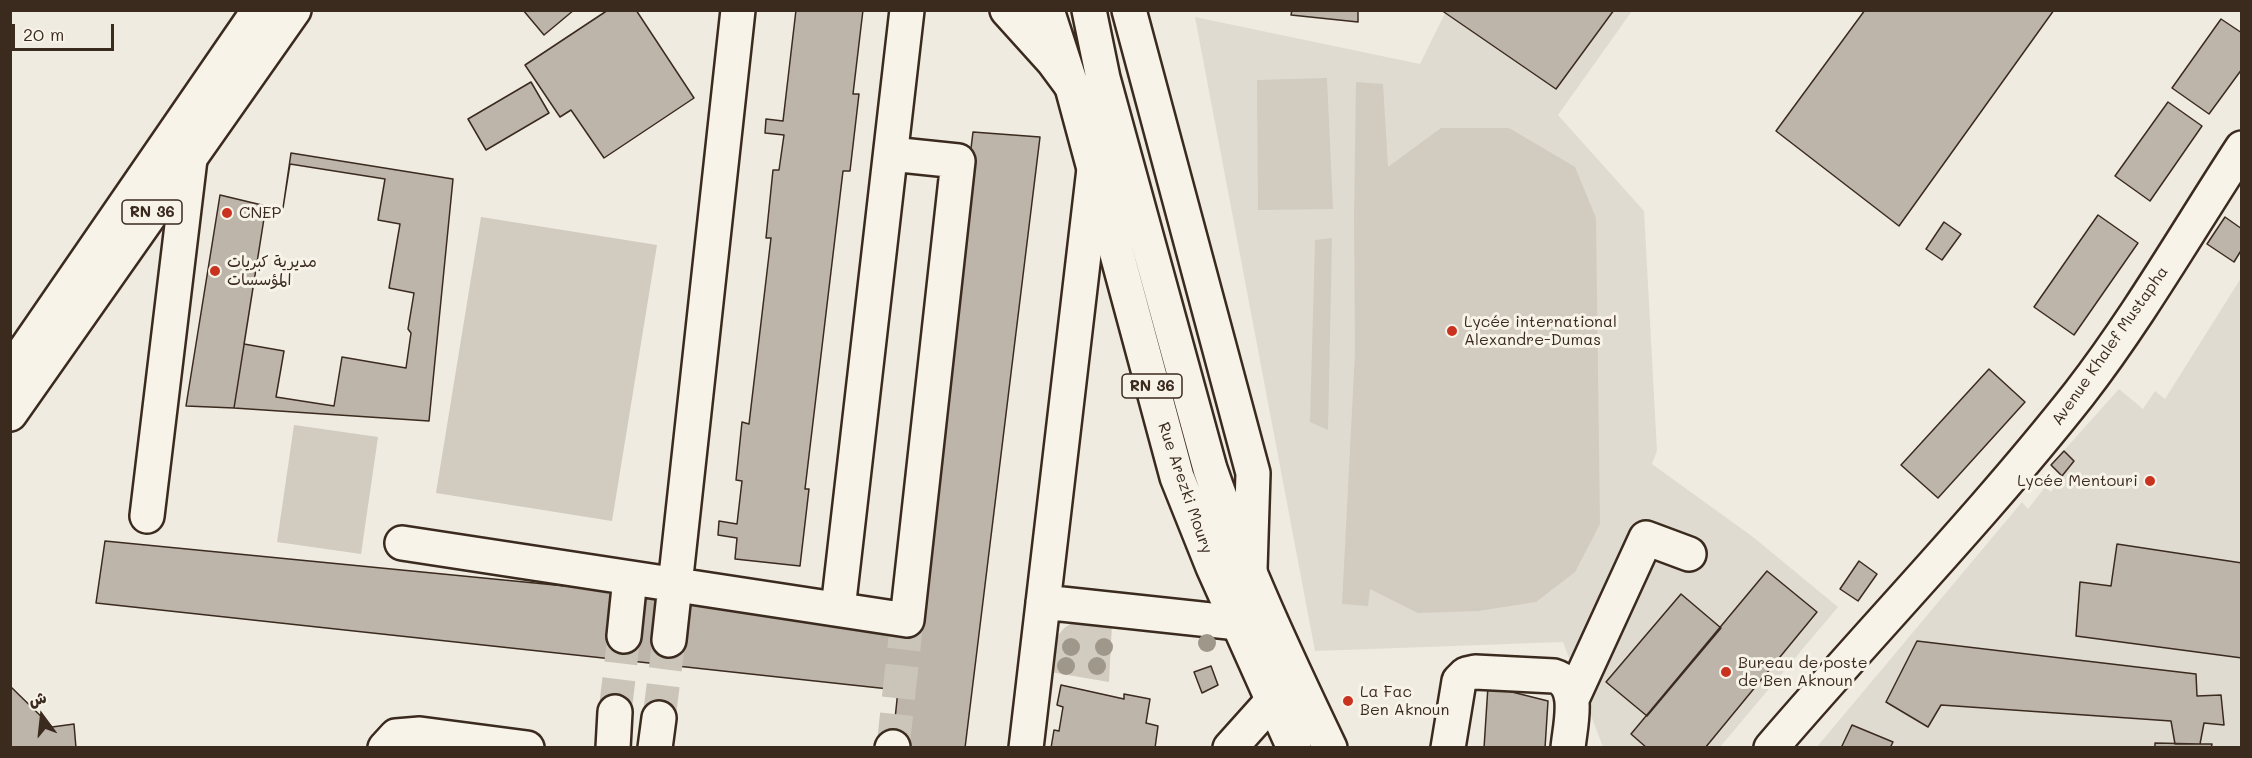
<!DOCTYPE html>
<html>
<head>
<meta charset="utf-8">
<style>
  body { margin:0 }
  #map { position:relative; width:2252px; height:758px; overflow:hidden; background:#efebe0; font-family:Mali,"Playpen Sans Arabic",sans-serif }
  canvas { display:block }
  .frame { position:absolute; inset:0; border:12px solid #3b2a1e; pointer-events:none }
  .north { position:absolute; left:12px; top:686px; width:60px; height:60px; -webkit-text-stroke:4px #f7f3e8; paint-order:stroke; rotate:345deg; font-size:16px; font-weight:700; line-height:24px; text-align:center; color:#3b2a1e }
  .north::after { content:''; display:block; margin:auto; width:21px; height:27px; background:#3b2a1e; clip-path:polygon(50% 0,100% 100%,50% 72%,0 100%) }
  .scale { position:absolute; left:12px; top:24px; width:102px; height:27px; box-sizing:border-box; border:3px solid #3b2a1e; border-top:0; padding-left:8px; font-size:18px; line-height:21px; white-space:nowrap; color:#3b2a1e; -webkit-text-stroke:4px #f7f3e8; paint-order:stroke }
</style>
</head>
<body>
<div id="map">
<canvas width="2252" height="758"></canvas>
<div class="frame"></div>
<div class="north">ش</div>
<div class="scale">20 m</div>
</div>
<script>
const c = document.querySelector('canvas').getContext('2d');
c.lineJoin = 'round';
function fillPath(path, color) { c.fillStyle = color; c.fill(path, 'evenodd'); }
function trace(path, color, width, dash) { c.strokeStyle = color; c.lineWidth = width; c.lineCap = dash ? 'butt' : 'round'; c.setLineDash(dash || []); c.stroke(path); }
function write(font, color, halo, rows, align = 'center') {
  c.font = font + ' Mali,"Playpen Sans Arabic",sans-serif'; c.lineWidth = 6; c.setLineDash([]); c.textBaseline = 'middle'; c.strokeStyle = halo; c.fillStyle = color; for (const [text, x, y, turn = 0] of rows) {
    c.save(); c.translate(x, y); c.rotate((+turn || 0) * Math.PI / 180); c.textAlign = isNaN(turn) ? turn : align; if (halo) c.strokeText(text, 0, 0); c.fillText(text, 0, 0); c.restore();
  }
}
fillPath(new Path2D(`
  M 1446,11 L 1632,11 L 1558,115 L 1644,211 L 1657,451 L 1652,464 L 1753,537 L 1838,607 L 1720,747 L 1603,747 L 1563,642 L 1315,651 L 1195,17 L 1420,64 Z
  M 2241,278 L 2241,747 L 1816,748 L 2022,502 L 2028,509 L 2045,487 L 2051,492 L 2062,476 L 2051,465 L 2119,389 L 2143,409 L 2155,391 L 2165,399 Z`), '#e0dbd0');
fillPath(new Path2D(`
  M 1327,78 L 1333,209 L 1258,210 L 1257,80 Z
  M 1356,82 L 1383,84 L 1388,167 L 1441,128 L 1509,128 L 1575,167 L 1596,218 L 1600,524 L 1575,572 L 1536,602 L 1478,611 L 1418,613 L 1370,589 L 1368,606 L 1342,604 L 1355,352 L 1354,217 Z
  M 481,217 L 657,245 L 612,521 L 436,493 Z
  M 1332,238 L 1328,430 L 1310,422 L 1315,240 Z
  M 294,425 L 378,437 L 361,554 L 277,542 Z
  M 1078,621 L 1112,624 L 1109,682 L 1050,672 C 1053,651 1054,627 1078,621 Z`), '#d1cbc0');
const building = new Path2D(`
  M 523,10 L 574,10 L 544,35 Z
  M 608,10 L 636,10 L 694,98 L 604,158 L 571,110 L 560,117 L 525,65 Z
  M 796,10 L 863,10 L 853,94 L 859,94 L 850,171 L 843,171 L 805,489 L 809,489 L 800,566 L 735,559 L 737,538 L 718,535 L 719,521 L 737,524 L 742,481 L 736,480 L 742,422 L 749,424 L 771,238 L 766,238 L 773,170 L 779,170 L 784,135 L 765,133 L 766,119 L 783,121 Z
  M 1292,10 L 1358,10 L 1358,22 L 1291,15 Z
  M 1441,10 L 1614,10 L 1556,89 Z
  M 1865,10 L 2054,10 L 1899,226 L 1776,131 Z
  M 2221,19 L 2242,33 L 2242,69 L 2209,114 L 2172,88 Z
  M 531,82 L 549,113 L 486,150 L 468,119 Z
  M 2168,102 L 2202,126 L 2150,201 L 2115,176 Z
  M 973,132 L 1040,137 L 965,748 L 892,748 L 898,690 L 96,603 L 105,541 L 913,620 Z
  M 291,153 L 453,179 L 429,421 L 234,408 L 266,206 L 283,208 Z
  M 290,164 L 385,179 L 378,220 L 400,224 L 389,288 L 414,293 L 408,329 L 411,333 L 406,368 L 342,357 L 334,406 L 276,397 L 284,351 L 244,344 L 266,206 L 283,208 Z
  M 220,195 L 266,206 L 234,408 L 186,406 Z
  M 2098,215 L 2138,243 L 2074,335 L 2034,307 Z
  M 2225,217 L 2242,229 L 2242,249 L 2234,262 L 2207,244 Z
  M 1944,222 L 1961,234 L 1942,260 L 1926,249 Z
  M 1989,369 L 2025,402 L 1938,498 L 1901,465 Z
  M 2064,451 L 2074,461 L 2062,476 L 2051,465 Z
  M 2117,544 L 2242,563 L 2242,658 L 2076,636 L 2080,582 L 2111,586 Z
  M 1859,561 L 1877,574 L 1858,601 L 1840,589 Z
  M 1767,571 L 1817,612 L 1705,748 L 1647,748 L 1631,734 Z
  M 1681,594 L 1721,628 L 1647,716 L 1606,682 Z
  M 1917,641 L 2196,674 L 2197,696 L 2221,695 L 2224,725 L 2204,723 L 2200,744 L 2175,744 L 2171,721 L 1941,705 L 1928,727 L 1886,702 Z
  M 1211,666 L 1218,685 L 1202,693 L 1194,672 Z
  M 1061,685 L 1124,699 L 1124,694 L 1150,699 L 1146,723 L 1158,726 L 1155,748 L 1051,748 L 1054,730 L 1059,731 L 1063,707 L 1057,705 Z
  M 10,686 L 52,727 L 74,724 L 76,748 L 10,748 Z
  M 1488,686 L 1548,701 L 1545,748 L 1484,748 Z
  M 1852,725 L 1893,742 L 1890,748 L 1841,748 Z
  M 2155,743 L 2200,744 L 2212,744 L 2211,748 L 2155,748 Z`);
fillPath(building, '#bdb5aa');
trace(building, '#3b2a1e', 1.5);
trace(new Path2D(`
  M 615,712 L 624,636
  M 659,718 L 669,640
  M 893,747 L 907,620`), '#cbc4b9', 33, [33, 16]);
const minor = new Path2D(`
  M 1007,10 L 1053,61 L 1070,84
  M 1129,10 L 1253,473 L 1250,570
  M 147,516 L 190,159
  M 402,543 L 907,620 L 958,161 L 891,154
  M 1043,602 L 1238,623
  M 838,609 L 907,10
  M 624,636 L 630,578
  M 669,640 L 738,10
  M 1572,699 L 1646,538 L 1689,554
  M 385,748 L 396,736 L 420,734 L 527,748
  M 613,748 L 615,712
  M 655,748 L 659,718
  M 892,748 L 893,747
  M 1026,748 L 1094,169
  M 1230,748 L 1273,700
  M 1448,748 L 1459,681 L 1466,674 L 1475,672 L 1554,676 C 1582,684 1570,725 1568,748`);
const major = new Path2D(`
  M 1047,10 L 1072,87 L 1177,477 L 1213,567 L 1294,748
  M 1089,10 L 1103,78 L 1210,469 C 1243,564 1286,656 1330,748
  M 10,372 L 259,10
  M 10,414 L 294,10
  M 1771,748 C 1873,629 1982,517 2079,394 C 2138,318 2189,229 2242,148`);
trace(minor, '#3b2a1e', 38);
trace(major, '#3b2a1e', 38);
trace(minor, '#f7f3e8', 33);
trace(major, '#f7f3e8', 33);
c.fillStyle = '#a0978b';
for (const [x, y] of [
  [1207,643],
  [1071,647],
  [1104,647],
  [1066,666],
  [1097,666]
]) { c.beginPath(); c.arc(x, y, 9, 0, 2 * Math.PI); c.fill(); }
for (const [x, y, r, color] of [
  [227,213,6,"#c8321e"],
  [215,271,6,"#c8321e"],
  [1452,331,6,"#c8321e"],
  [2150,481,6,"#c8321e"],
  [1726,672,6,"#c8321e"],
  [1348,701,6,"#c8321e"]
]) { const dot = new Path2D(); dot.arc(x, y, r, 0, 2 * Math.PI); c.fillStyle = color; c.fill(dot); trace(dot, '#f7f3e8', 2); }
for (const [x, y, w] of [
  [152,212,60],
  [1152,386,60]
]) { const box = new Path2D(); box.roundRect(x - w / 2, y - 12, w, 24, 4.5); c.fillStyle = '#f7f3e8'; c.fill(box); trace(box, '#3b2a1e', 1.5); }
write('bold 15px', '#3b2a1e', null, [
  ["RN 36",152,212],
  ["RN 36",1152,386]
]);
write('16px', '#3b2a1e', '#f7f3e8', [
  ["CNEP",239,213],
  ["مديرية كبريات",227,262],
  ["المؤسسات",227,280],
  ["Lycée international",1464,322],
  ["Alexandre-Dumas",1464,340],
  ["Lycée Mentouri",2138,481,"right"],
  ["Bureau de poste",1738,663],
  ["de Ben Aknoun",1738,681],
  ["La Fac",1360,692],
  ["Ben Aknoun",1360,710]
], 'left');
write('16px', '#3b2a1e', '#f7f3e8', [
  ["Avenue Khalef Mustapha",2110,346,-55],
  ["Rue Arezki Moury",1185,488,71]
]);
</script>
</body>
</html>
